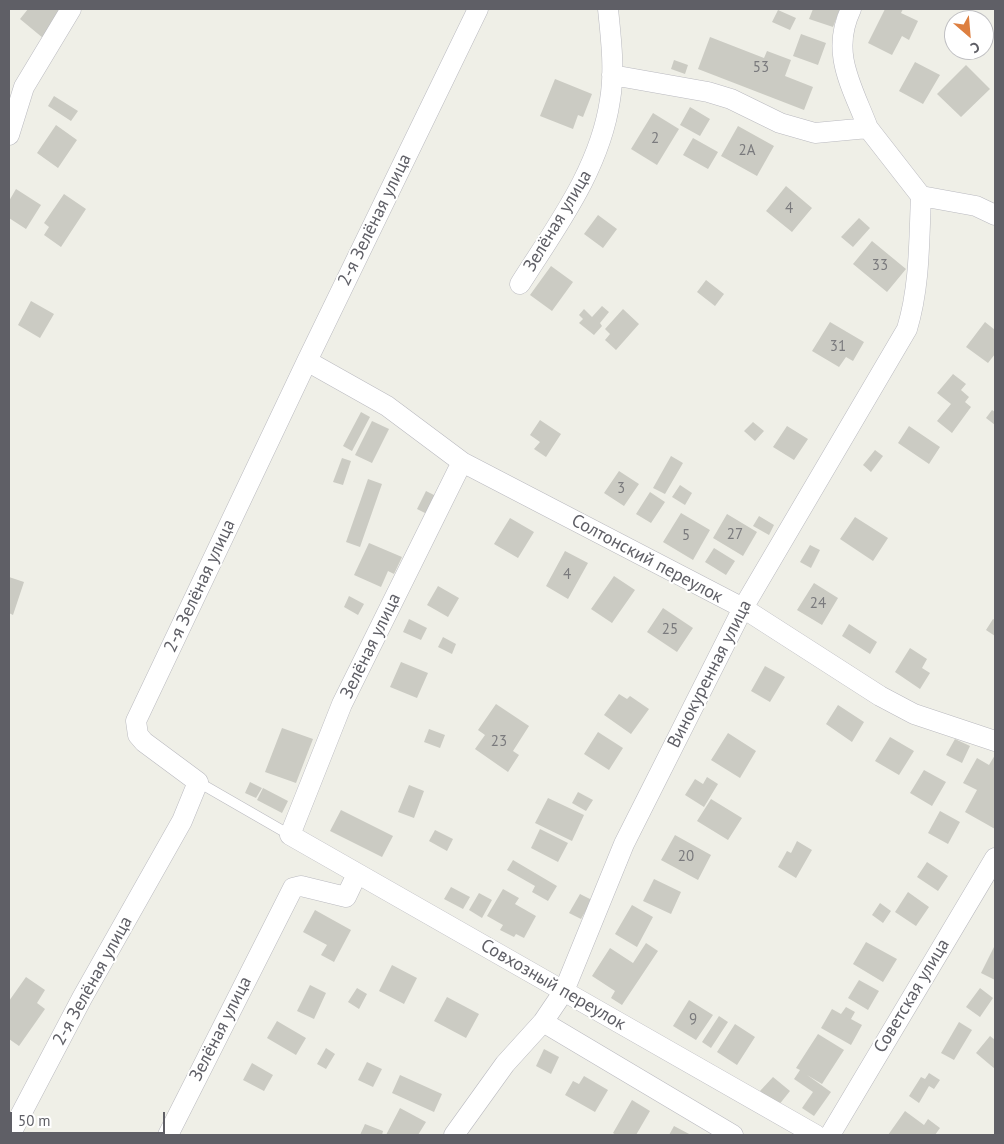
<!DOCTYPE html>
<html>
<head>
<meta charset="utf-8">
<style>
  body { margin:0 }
  #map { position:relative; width:1004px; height:1144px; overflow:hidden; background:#efefe7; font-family:"PT Sans",sans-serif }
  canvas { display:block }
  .frame { position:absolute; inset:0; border:10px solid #5f5f66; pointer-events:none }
  .north { position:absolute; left:944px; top:10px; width:50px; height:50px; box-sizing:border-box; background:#fff; border:1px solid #bfbfc2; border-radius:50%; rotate:153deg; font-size:14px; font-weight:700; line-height:20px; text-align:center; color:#5f5f66 }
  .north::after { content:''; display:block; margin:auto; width:18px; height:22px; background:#dd7f40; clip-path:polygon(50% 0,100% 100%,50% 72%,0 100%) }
  .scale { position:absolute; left:10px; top:1112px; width:155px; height:22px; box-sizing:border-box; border:2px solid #5f5f66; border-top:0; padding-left:6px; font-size:15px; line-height:18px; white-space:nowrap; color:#5f5f66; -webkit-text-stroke:4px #fff; paint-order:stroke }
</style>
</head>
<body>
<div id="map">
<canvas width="1004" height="1144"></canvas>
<div class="frame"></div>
<div class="north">С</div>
<div class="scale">50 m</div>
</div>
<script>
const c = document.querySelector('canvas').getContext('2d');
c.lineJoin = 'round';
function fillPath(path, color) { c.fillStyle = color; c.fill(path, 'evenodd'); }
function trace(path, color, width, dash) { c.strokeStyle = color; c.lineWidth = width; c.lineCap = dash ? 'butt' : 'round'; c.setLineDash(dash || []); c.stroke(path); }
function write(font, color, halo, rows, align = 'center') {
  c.font = font + ' "PT Sans",sans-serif'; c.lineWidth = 4; c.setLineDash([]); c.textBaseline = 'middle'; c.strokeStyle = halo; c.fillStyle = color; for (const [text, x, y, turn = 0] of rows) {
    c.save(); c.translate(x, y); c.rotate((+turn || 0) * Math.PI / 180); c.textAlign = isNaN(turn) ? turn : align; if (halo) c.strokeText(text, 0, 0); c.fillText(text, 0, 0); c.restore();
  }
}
fillPath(new Path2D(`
  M 28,9 L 57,9 L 63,13 L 43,38 L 20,19 Z
  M 813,9 L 840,9 L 833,27 L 809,19 Z
  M 885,9 L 903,9 L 901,13 L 918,21 L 909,40 L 902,36 L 892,55 L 868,43 Z
  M 778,10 L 796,18 L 790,30 L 772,22 Z
  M 801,34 L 826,43 L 818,65 L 793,56 Z
  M 710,37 L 764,58 L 767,51 L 791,60 L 785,76 L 813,87 L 804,110 L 698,69 Z
  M 674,60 L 688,65 L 685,74 L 671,69 Z
  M 915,62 L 940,75 L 923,104 L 899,91 Z
  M 966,65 L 990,89 L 961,117 L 937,94 Z
  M 555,79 L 592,94 L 583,117 L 578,115 L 573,129 L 540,116 Z
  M 54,96 L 78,111 L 71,121 L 48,106 Z
  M 690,107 L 710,119 L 700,136 L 680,125 Z
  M 653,113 L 679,129 L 657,165 L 631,149 Z
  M 56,125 L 77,140 L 58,168 L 37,153 Z
  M 738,126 L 774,146 L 757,176 L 721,156 Z
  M 693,138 L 718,152 L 708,169 L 683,155 Z
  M 786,186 L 812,208 L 792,232 L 766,211 Z
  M 16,189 L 41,205 L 26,229 L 9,218 L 9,201 Z
  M 64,194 L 86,209 L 61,247 L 44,235 L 49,227 L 44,223 Z
  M 598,215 L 617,229 L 603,248 L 584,234 Z
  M 859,218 L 870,228 L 853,247 L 841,237 Z
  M 872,241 L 906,269 L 887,292 L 853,264 Z
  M 551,266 L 573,282 L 552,311 L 530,295 Z
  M 706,280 L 724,294 L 715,306 L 697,292 Z
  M 31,301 L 54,314 L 40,338 L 18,325 Z
  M 602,306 L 609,312 L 600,323 L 602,326 L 594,335 L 579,323 L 583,319 L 579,315 L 584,309 L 592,317 Z
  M 623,309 L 639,324 L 616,350 L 605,340 L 610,334 L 605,329 Z
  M 830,322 L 864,342 L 853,361 L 846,357 L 839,367 L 812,351 Z
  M 985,322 L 995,330 L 995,354 L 988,363 L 966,347 Z
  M 953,374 L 966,384 L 961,390 L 969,397 L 965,402 L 971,407 L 952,433 L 937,421 L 951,404 L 937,393 Z
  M 992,410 L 995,412 L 995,425 L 986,418 Z
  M 361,412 L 370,417 L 352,451 L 343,446 Z
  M 540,420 L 561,434 L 546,457 L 534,449 L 540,442 L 530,435 Z
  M 372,421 L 389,429 L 372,463 L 355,455 Z
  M 753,422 L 764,431 L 755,441 L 744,431 Z
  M 787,426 L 808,439 L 794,460 L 773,447 Z
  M 909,426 L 940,447 L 929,464 L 898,443 Z
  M 875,450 L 883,456 L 871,472 L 863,465 Z
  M 671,456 L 683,463 L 665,494 L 653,488 Z
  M 342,458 L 351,461 L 343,485 L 333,482 Z
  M 619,471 L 639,484 L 624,506 L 604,493 Z
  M 368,479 L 382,484 L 360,547 L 346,542 Z
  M 680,485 L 692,493 L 685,505 L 672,497 Z
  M 426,491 L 440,498 L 431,516 L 417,509 Z
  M 650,492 L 665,502 L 651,523 L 636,514 Z
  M 681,513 L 710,530 L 693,560 L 663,542 Z
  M 727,514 L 757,532 L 743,556 L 713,538 Z
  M 759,516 L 774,525 L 769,535 L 753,526 Z
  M 855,517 L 888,538 L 873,561 L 840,539 Z
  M 510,518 L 534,532 L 518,558 L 494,544 Z
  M 369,543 L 402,557 L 394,574 L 388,571 L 381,587 L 354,575 Z
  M 810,545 L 820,550 L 811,568 L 800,562 Z
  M 714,548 L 735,561 L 726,575 L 705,562 Z
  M 565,551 L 588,563 L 568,599 L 546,586 Z
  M 614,576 L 635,590 L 612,623 L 591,609 Z
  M 9,577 L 24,582 L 13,615 L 9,613 Z
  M 814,583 L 838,598 L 822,625 L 797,610 Z
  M 438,586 L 459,598 L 448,617 L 427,605 Z
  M 349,596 L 364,604 L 358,615 L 344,607 Z
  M 663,608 L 693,628 L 677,652 L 647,632 Z
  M 409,619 L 427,628 L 421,640 L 403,632 Z
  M 993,619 L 995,620 L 995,636 L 986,630 Z
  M 849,624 L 877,642 L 870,654 L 842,636 Z
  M 443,637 L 456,644 L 452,654 L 438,647 Z
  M 910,648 L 927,659 L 922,668 L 930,673 L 920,689 L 895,672 Z
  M 401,662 L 428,673 L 417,698 L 390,687 Z
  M 765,666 L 785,677 L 770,702 L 751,691 Z
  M 619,694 L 627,699 L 630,696 L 649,709 L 631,734 L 604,715 Z
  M 496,704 L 529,726 L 513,751 L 519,755 L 508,772 L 475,749 L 485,735 L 478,730 Z
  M 838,705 L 864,722 L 852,742 L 826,724 Z
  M 282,728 L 313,739 L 296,783 L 265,772 Z
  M 429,729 L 445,735 L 440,748 L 424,742 Z
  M 598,732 L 623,748 L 609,770 L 584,754 Z
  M 728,733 L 756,751 L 740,778 L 711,760 Z
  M 890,737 L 914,751 L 899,775 L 875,761 Z
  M 955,739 L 970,746 L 962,763 L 946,755 Z
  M 995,755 L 995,829 L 965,812 L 977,790 L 963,783 L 977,758 L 989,765 Z
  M 924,770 L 946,782 L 932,806 L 910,793 Z
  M 707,777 L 718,784 L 704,807 L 685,795 L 695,779 L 703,784 Z
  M 250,782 L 262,788 L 256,798 L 245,793 Z
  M 409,785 L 424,791 L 414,818 L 398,812 Z
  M 263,788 L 288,801 L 282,813 L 257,800 Z
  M 578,792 L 593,800 L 586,811 L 572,803 Z
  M 548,798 L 584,815 L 572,841 L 535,823 Z
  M 711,799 L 742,818 L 728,840 L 697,821 Z
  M 341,810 L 393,836 L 382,857 L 330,831 Z
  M 940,811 L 960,822 L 948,844 L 928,833 Z
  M 540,829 L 568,843 L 558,862 L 531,848 Z
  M 435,830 L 453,839 L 447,851 L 429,841 Z
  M 675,835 L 711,855 L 698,880 L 661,860 Z
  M 797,841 L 812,850 L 796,878 L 778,867 L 787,851 L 791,853 Z
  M 513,860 L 557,886 L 548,901 L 532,892 L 535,886 L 507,870 Z
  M 927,862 L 948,876 L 938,891 L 917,877 Z
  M 654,879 L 681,892 L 671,914 L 643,901 Z
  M 451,887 L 470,897 L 463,909 L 444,899 Z
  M 503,889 L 519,898 L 515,904 L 536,916 L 524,938 L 516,934 L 514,937 L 500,930 L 503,925 L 487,916 Z
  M 908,892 L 929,907 L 916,926 L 895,912 Z
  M 479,893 L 492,900 L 482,918 L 469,910 Z
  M 580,894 L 592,900 L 581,919 L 569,913 Z
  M 880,903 L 891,911 L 883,923 L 872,915 Z
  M 632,905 L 653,917 L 637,947 L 615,934 Z
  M 315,910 L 351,930 L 334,962 L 321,955 L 327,945 L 303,932 Z
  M 866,942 L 897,959 L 883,982 L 853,964 Z
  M 646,943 L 658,951 L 622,1005 L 611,998 L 615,991 L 592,976 L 610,948 L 633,963 Z
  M 995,945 L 995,980 L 981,973 Z
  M 392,965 L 417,978 L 404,1004 L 379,991 Z
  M 26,977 L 45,990 L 37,1003 L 45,1009 L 19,1046 L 9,1039 L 9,1001 Z
  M 859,980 L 879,991 L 868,1010 L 848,998 Z
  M 310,985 L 326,993 L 314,1019 L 297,1011 Z
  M 357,988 L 367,994 L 359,1009 L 348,1002 Z
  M 980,988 L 993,998 L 980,1017 L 966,1007 Z
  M 447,997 L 479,1014 L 466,1038 L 434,1021 Z
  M 689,1000 L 713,1015 L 696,1040 L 673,1026 Z
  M 846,1007 L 855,1012 L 851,1019 L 862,1025 L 851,1045 L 821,1028 L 832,1009 L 841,1014 Z
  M 719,1016 L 728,1022 L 711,1048 L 702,1042 Z
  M 277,1021 L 306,1038 L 296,1055 L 267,1038 Z
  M 959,1022 L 972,1030 L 954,1060 L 941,1053 Z
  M 735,1024 L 755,1037 L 737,1065 L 717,1052 Z
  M 818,1034 L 844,1050 L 822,1084 L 807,1075 L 831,1092 L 814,1116 L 802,1108 L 813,1092 L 794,1079 L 800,1070 L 796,1068 Z
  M 990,1036 L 995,1040 L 995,1069 L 976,1053 Z
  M 326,1048 L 335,1054 L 326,1069 L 317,1064 Z
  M 544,1049 L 559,1057 L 551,1074 L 536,1066 Z
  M 367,1062 L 382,1069 L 373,1087 L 358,1080 Z
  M 252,1063 L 273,1075 L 264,1091 L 243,1080 Z
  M 929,1073 L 940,1080 L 934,1089 L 929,1086 L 919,1103 L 909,1096 L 921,1077 L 925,1079 Z
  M 400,1075 L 442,1094 L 434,1112 L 392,1093 Z
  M 584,1076 L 608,1090 L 595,1112 L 565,1095 L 573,1081 L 579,1084 Z
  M 773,1077 L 790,1091 L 778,1106 L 760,1091 Z
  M 632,1100 L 650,1111 L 636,1135 L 616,1135 L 613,1133 Z
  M 400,1108 L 426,1122 L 418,1135 L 386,1135 Z
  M 905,1111 L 924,1125 L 928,1119 L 940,1128 L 935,1135 L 888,1135 Z
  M 365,1124 L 383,1131 L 382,1135 L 360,1135 Z
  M 674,1126 L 691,1135 L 669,1135 Z`), '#cbcbc3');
const service = new Path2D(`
  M 198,782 L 290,835`);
const minor = new Path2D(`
  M 851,9 C 830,53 852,86 868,128
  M 612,75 L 708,92 L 731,99 L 780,123 L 815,133 L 868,128 L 921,196 L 976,206 L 995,215
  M 9,135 L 24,87 L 71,9
  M 520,284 C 556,227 600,169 610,100 C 615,71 611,38 608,9
  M 307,361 L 387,406 L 462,462 L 743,608 L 880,696 L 914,714 L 995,741
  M 462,462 L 342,704 L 290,835 L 816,1135
  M 543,1022 L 733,1135
  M 10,1135 L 82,998 L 182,821 L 198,782 L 144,742 L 138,735 L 136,721 L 307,361 L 478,9
  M 168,1135 L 293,888 L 301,886 L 346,897 L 357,874
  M 454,1135 L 505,1064 L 543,1022 L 564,991 L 624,844 L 743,608 L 907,329 C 920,286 919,241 921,196
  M 830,1135 L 995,858`);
trace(service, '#b9b9bf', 11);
trace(minor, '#b9b9bf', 21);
trace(service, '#fff', 10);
trace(minor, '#fff', 20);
write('15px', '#7a7a7d', null, [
  ["53",761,68],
  ["2",655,139],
  ["2А",747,151],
  ["4",789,209],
  ["33",880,266],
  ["31",838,347],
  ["3",621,489],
  ["27",735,535],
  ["5",686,536],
  ["4",567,575],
  ["24",818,604],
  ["25",670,630],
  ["23",499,742],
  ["20",686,857],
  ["9",693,1020]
]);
write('18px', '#5f5f66', '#fff', [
  ["2-я Зелёная улица",375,220,-64],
  ["Зелёная улица",558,221,-59],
  ["Солтонский переулок",647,559,28],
  ["2-я Зелёная улица",200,586,-65],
  ["Зелёная улица",371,646,-64],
  ["Винокуренная улица",710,674,-63],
  ["2-я Зелёная улица",93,981,-61],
  ["Совхозный переулок",553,985,30],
  ["Советская улица",912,996,-59],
  ["Зелёная улица",221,1029,-63]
]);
</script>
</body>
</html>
